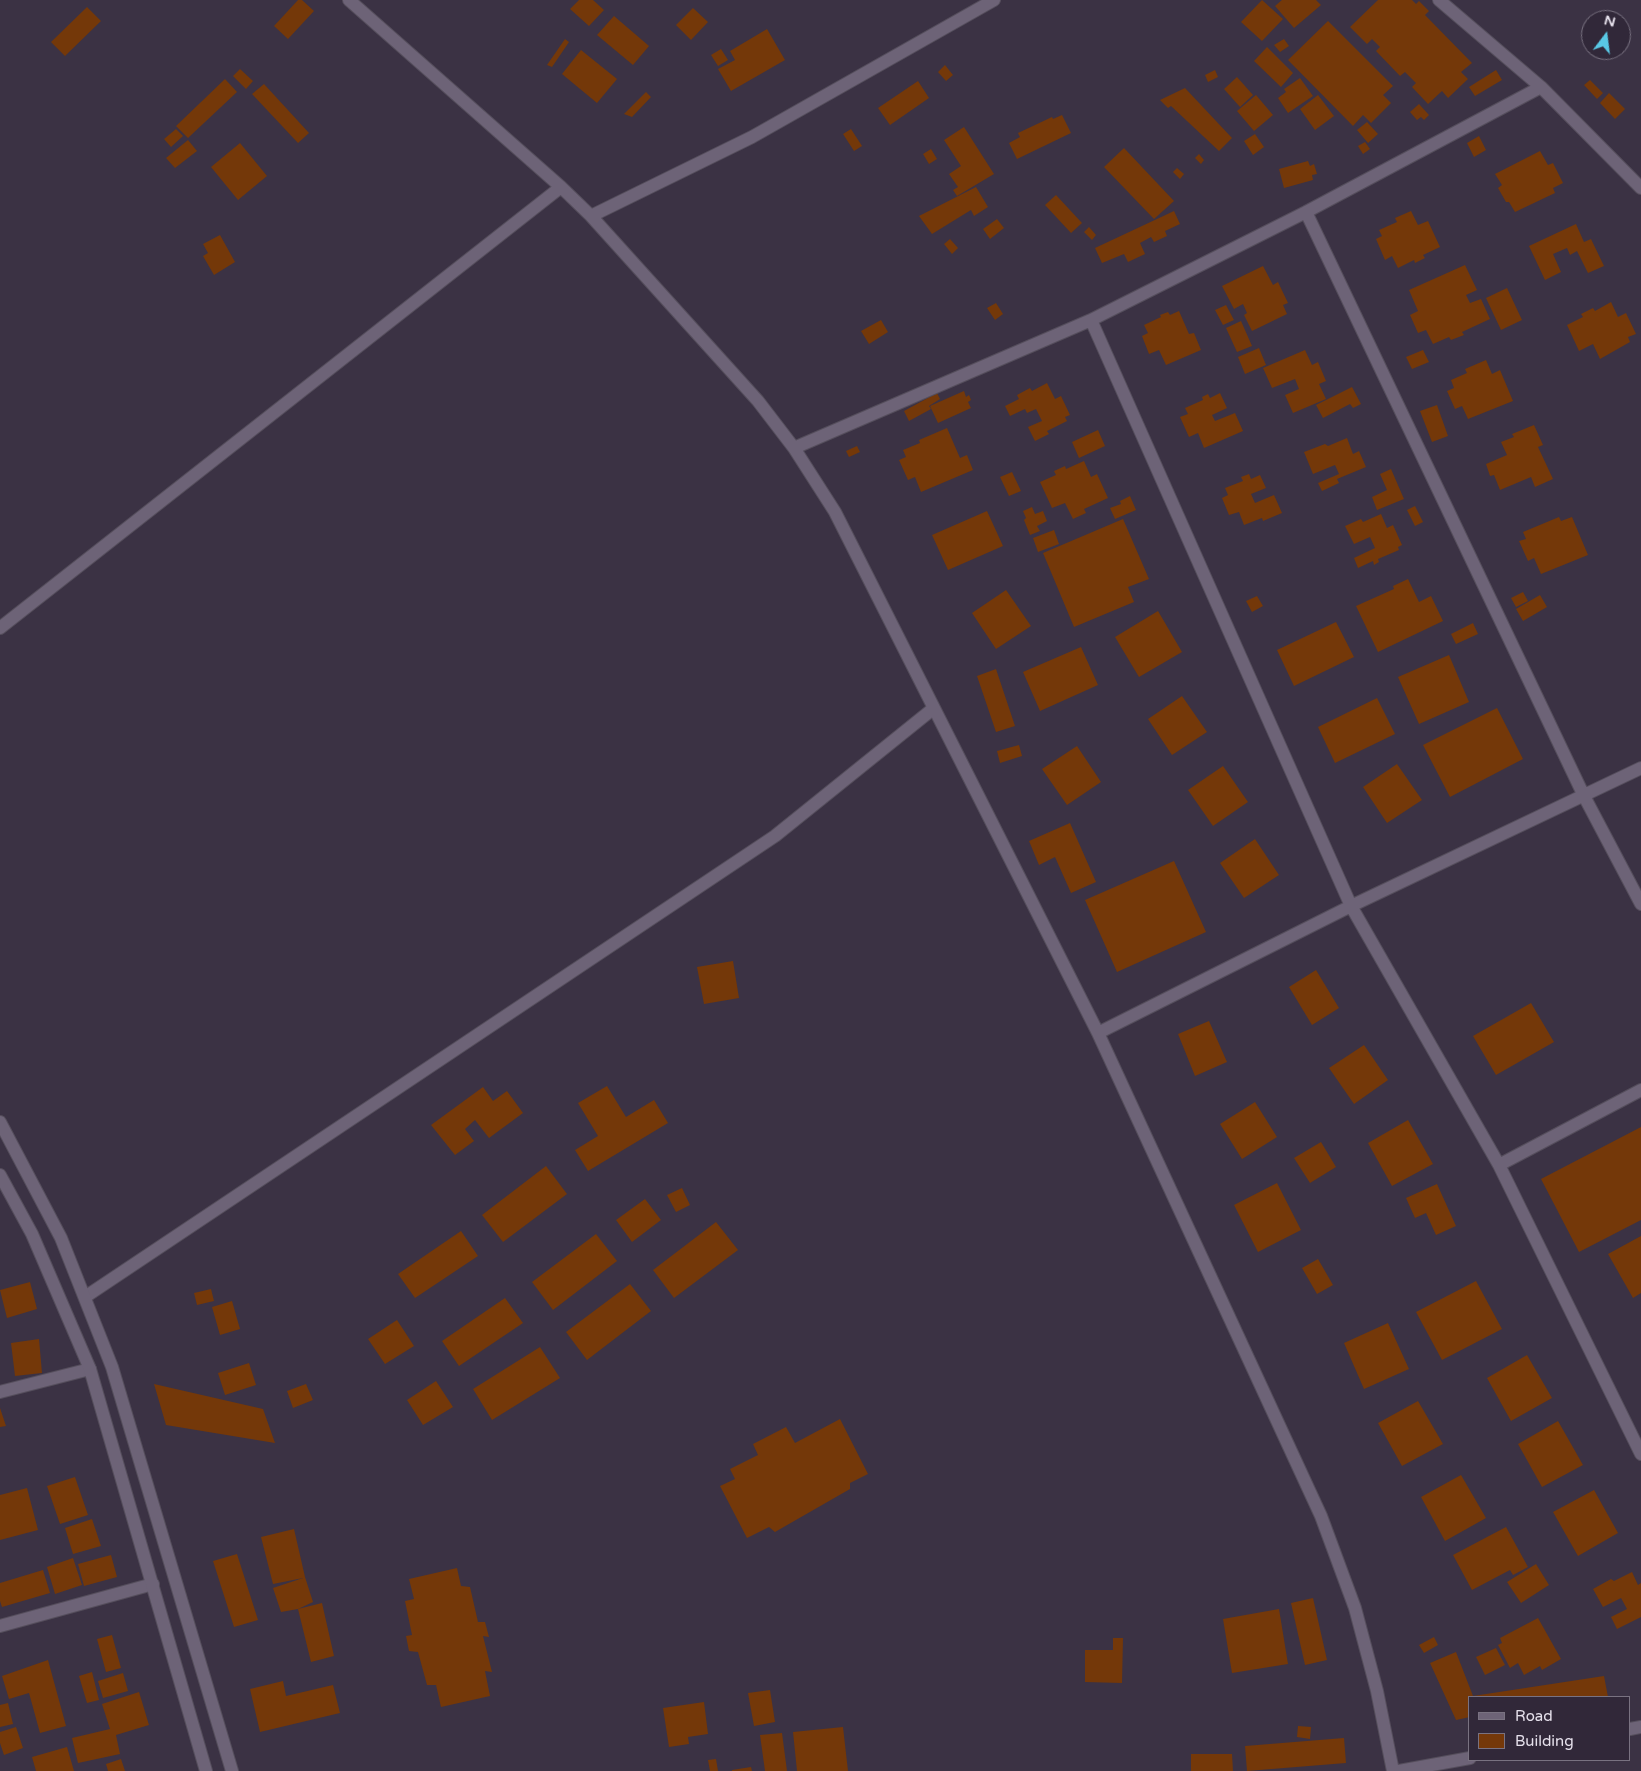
<!DOCTYPE html>
<html>
<head>
<meta charset="utf-8">
<style>
  body { margin:0 }
  #map { position:relative; width:1641px; height:1771px; overflow:hidden; background:#3b3244; font-family:"Varela Round",sans-serif }
  canvas { display:block }
  .legend { position:absolute; left:1468px; top:1696px; width:162px; height:65px; box-sizing:border-box; background:#312839; border:1px solid #797281; margin:0; padding:6px 9px; list-style:none; font-size:15px; color:#e6e1ec }
  .legend li { display:flex; align-items:center; gap:10px; height:25px }
  .legend b { width:25px; border:1px solid #797281 }
  .north { position:absolute; left:1581px; top:10px; width:50px; height:50px; box-sizing:border-box; background:#312839; border:1px solid #797281; border-radius:50%; rotate:15deg; font-size:14px; font-weight:700; line-height:20px; text-align:center; color:#e6e1ec }
  .north::after { content:''; display:block; margin:auto; width:18px; height:22px; background:#59c8e5; clip-path:polygon(50% 0,100% 100%,50% 72%,0 100%) }
</style>
</head>
<body>
<div id="map">
<canvas width="1641" height="1771"></canvas>
<ul class="legend">
<li><b style="height:6px;background:#6d6377"></b>Road</li>
<li><b style="height:14px;background:#743809"></b>Building</li>
</ul>
<div class="north">N</div>
</div>
<script>
const c = document.querySelector('canvas').getContext('2d');
c.lineJoin = 'round';
function fillPath(path, color) { c.fillStyle = color; c.fill(path, 'evenodd'); }
function trace(path, color, width, dash) { c.strokeStyle = color; c.lineWidth = width; c.lineCap = dash ? 'butt' : 'round'; c.setLineDash(dash || []); c.stroke(path); }
fillPath(new Path2D(`
  M 298,0 L 302,0 L 314,11 L 288,39 L 274,26 Z
  M 579,0 L 593,0 L 604,10 L 589,26 L 570,9 Z
  M 1262,0 L 1283,19 L 1262,41 L 1241,22 Z
  M 1282,0 L 1316,0 L 1321,5 L 1294,28 L 1275,6 Z
  M 1378,0 L 1412,0 L 1416,4 L 1419,1 L 1429,11 L 1425,15 L 1472,63 L 1461,72 L 1468,79 L 1448,98 L 1442,91 L 1428,104 L 1412,87 L 1416,83 L 1405,72 L 1400,76 L 1376,51 L 1380,47 L 1372,39 L 1367,44 L 1350,27 Z
  M 87,7 L 101,21 L 65,56 L 51,42 Z
  M 693,8 L 708,22 L 691,40 L 676,25 Z
  M 614,16 L 649,46 L 633,65 L 597,35 Z
  M 1328,21 L 1393,86 L 1383,95 L 1391,103 L 1371,123 L 1363,115 L 1353,126 L 1288,60 Z
  M 767,29 L 785,60 L 731,91 L 718,69 L 735,60 L 730,51 Z
  M 565,39 L 569,42 L 552,67 L 547,65 Z
  M 1284,39 L 1289,46 L 1280,52 L 1274,45 Z
  M 1267,47 L 1293,73 L 1281,87 L 1254,61 Z
  M 721,49 L 728,60 L 718,66 L 711,55 Z
  M 581,50 L 617,79 L 597,103 L 562,74 Z
  M 945,65 L 953,75 L 946,81 L 938,72 Z
  M 240,69 L 253,81 L 246,89 L 233,76 Z
  M 1215,70 L 1218,77 L 1208,82 L 1205,75 Z
  M 1496,70 L 1502,80 L 1475,96 L 1469,87 Z
  M 1237,77 L 1253,95 L 1240,107 L 1224,89 Z
  M 1300,78 L 1313,96 L 1288,113 L 1278,98 L 1286,92 L 1284,89 Z
  M 225,79 L 237,92 L 188,138 L 176,126 Z
  M 1590,80 L 1603,93 L 1597,99 L 1584,85 Z
  M 918,81 L 929,98 L 890,125 L 878,108 Z
  M 264,84 L 309,133 L 298,143 L 252,94 Z
  M 1185,88 L 1232,138 L 1219,151 L 1171,106 L 1168,108 L 1160,100 Z
  M 646,92 L 651,97 L 632,117 L 624,114 Z
  M 1609,93 L 1625,109 L 1615,119 L 1600,103 Z
  M 1256,95 L 1273,115 L 1254,131 L 1237,111 Z
  M 1318,95 L 1334,116 L 1315,130 L 1300,109 Z
  M 1419,104 L 1429,115 L 1424,120 L 1421,117 L 1417,120 L 1410,112 Z
  M 1062,115 L 1071,133 L 1017,159 L 1009,143 L 1020,137 L 1018,133 L 1052,117 L 1053,119 Z
  M 1367,122 L 1378,134 L 1368,143 L 1357,130 Z
  M 964,127 L 994,174 L 957,196 L 953,190 L 958,187 L 949,174 L 961,166 L 944,140 Z
  M 176,129 L 183,136 L 171,147 L 164,139 Z
  M 851,129 L 862,146 L 854,151 L 843,134 Z
  M 1255,134 L 1264,147 L 1253,155 L 1244,141 Z
  M 1479,136 L 1486,150 L 1474,157 L 1467,143 Z
  M 188,140 L 197,151 L 175,168 L 166,158 Z
  M 1365,142 L 1370,149 L 1363,154 L 1358,146 Z
  M 240,143 L 267,176 L 238,200 L 211,167 Z
  M 1124,148 L 1174,201 L 1154,219 L 1104,167 Z
  M 931,149 L 937,159 L 929,164 L 923,154 Z
  M 1540,151 L 1548,165 L 1553,163 L 1563,183 L 1553,188 L 1555,193 L 1515,212 L 1509,202 L 1506,202 L 1498,188 L 1502,185 L 1495,174 Z
  M 1199,154 L 1204,160 L 1201,164 L 1195,158 Z
  M 1308,161 L 1310,166 L 1314,164 L 1317,174 L 1312,175 L 1313,180 L 1284,188 L 1279,169 Z
  M 1177,168 L 1184,174 L 1180,179 L 1173,172 Z
  M 976,187 L 988,207 L 974,216 L 971,210 L 932,234 L 919,216 Z
  M 1056,195 L 1082,223 L 1071,233 L 1045,205 Z
  M 1174,211 L 1180,224 L 1165,231 L 1167,236 L 1154,242 L 1151,237 L 1140,243 L 1145,254 L 1128,262 L 1124,254 L 1102,263 L 1095,248 Z
  M 1411,211 L 1418,225 L 1428,221 L 1440,247 L 1423,255 L 1425,258 L 1415,263 L 1414,260 L 1398,268 L 1392,256 L 1385,260 L 1376,239 L 1382,236 L 1379,230 L 1397,222 L 1395,218 Z
  M 997,219 L 1004,228 L 990,239 L 983,229 Z
  M 1576,224 L 1584,242 L 1591,239 L 1604,266 L 1588,273 L 1577,251 L 1570,255 L 1567,248 L 1553,254 L 1561,272 L 1545,280 L 1529,246 Z
  M 1089,227 L 1096,235 L 1092,240 L 1084,232 Z
  M 220,235 L 235,262 L 214,275 L 203,256 L 208,253 L 203,244 Z
  M 950,239 L 958,248 L 952,254 L 944,244 Z
  M 1465,265 L 1477,290 L 1466,295 L 1470,303 L 1481,299 L 1490,319 L 1462,332 L 1464,335 L 1451,340 L 1449,337 L 1433,344 L 1426,330 L 1418,333 L 1410,315 L 1418,311 L 1409,290 Z
  M 1263,266 L 1273,285 L 1278,282 L 1288,303 L 1283,305 L 1287,314 L 1252,331 L 1244,315 L 1247,313 L 1243,304 L 1234,309 L 1222,286 Z
  M 1507,288 L 1522,320 L 1501,330 L 1486,298 Z
  M 1611,302 L 1618,317 L 1626,313 L 1636,334 L 1628,337 L 1630,342 L 1600,359 L 1593,344 L 1579,351 L 1567,325 L 1583,317 L 1581,314 L 1593,308 L 1595,311 Z
  M 996,303 L 1003,314 L 995,320 L 987,308 Z
  M 1226,305 L 1234,320 L 1223,325 L 1215,310 Z
  M 1179,311 L 1189,334 L 1194,333 L 1201,350 L 1166,365 L 1159,350 L 1149,354 L 1142,336 L 1148,333 L 1144,325 L 1161,317 L 1160,315 L 1168,312 L 1170,315 Z
  M 881,320 L 888,332 L 869,344 L 861,331 Z
  M 1241,321 L 1252,346 L 1237,352 L 1226,328 Z
  M 1259,348 L 1266,365 L 1245,374 L 1238,357 Z
  M 1305,350 L 1312,365 L 1318,362 L 1326,381 L 1319,384 L 1326,399 L 1293,413 L 1285,395 L 1299,389 L 1295,379 L 1272,388 L 1263,368 Z
  M 1423,350 L 1429,362 L 1412,369 L 1406,357 Z
  M 1486,360 L 1492,374 L 1500,370 L 1513,401 L 1468,419 L 1462,406 L 1455,409 L 1447,391 L 1454,388 L 1451,380 L 1467,373 L 1465,369 Z
  M 1047,383 L 1055,399 L 1061,396 L 1070,415 L 1065,417 L 1067,421 L 1047,431 L 1049,434 L 1035,441 L 1028,427 L 1042,421 L 1036,409 L 1027,413 L 1025,409 L 1010,416 L 1005,406 L 1019,399 L 1017,395 L 1030,388 L 1032,391 Z
  M 1352,387 L 1361,404 L 1353,408 L 1350,404 L 1323,418 L 1316,405 Z
  M 964,391 L 966,397 L 969,395 L 971,400 L 968,402 L 971,408 L 938,423 L 930,406 Z
  M 937,393 L 940,399 L 929,406 L 931,409 L 909,421 L 904,411 Z
  M 1220,393 L 1227,408 L 1212,415 L 1215,421 L 1235,413 L 1243,431 L 1204,448 L 1198,433 L 1189,437 L 1180,417 L 1188,414 L 1185,408 L 1203,400 L 1202,397 L 1208,394 L 1210,398 Z
  M 1437,405 L 1448,436 L 1432,442 L 1420,411 Z
  M 1534,425 L 1543,445 L 1538,447 L 1553,479 L 1535,487 L 1531,477 L 1500,490 L 1494,475 L 1490,476 L 1486,464 L 1507,455 L 1501,442 L 1514,437 L 1512,434 Z
  M 947,428 L 960,458 L 967,455 L 973,470 L 921,492 L 915,477 L 908,480 L 899,460 L 906,457 L 903,450 L 920,443 L 919,440 Z
  M 1098,430 L 1105,446 L 1079,458 L 1072,442 Z
  M 1347,438 L 1353,454 L 1359,451 L 1366,467 L 1337,479 L 1339,483 L 1322,491 L 1318,483 L 1339,474 L 1335,465 L 1313,474 L 1304,452 L 1325,444 L 1328,446 Z
  M 857,446 L 860,452 L 849,457 L 846,451 Z
  M 1084,461 L 1091,477 L 1097,474 L 1108,498 L 1084,509 L 1086,513 L 1073,519 L 1065,503 L 1052,508 L 1040,482 L 1056,475 L 1054,471 L 1065,466 L 1066,469 Z
  M 1391,469 L 1404,499 L 1377,510 L 1372,497 L 1387,490 L 1380,474 Z
  M 1012,472 L 1021,491 L 1009,496 L 1000,477 Z
  M 1249,474 L 1251,479 L 1260,475 L 1266,488 L 1251,494 L 1255,503 L 1274,495 L 1282,513 L 1263,521 L 1262,518 L 1244,525 L 1239,512 L 1229,515 L 1222,498 L 1228,495 L 1225,488 L 1243,481 L 1241,477 Z
  M 1130,496 L 1136,510 L 1115,519 L 1110,508 L 1121,504 L 1120,501 Z
  M 1415,506 L 1423,522 L 1415,526 L 1407,510 Z
  M 1032,507 L 1035,514 L 1043,511 L 1047,521 L 1037,526 L 1040,531 L 1030,535 L 1024,520 L 1026,518 L 1023,511 Z
  M 987,511 L 1003,546 L 948,570 L 932,535 Z
  M 1381,514 L 1387,528 L 1393,525 L 1402,545 L 1398,547 L 1399,550 L 1378,559 L 1379,562 L 1374,565 L 1373,561 L 1358,568 L 1354,558 L 1375,548 L 1370,537 L 1354,544 L 1345,526 L 1361,519 L 1363,522 Z
  M 1559,517 L 1561,521 L 1572,517 L 1588,555 L 1541,574 L 1534,558 L 1528,561 L 1519,541 L 1526,539 L 1523,532 Z
  M 1123,519 L 1149,579 L 1128,587 L 1134,602 L 1074,627 L 1043,553 Z
  M 1054,530 L 1059,544 L 1038,552 L 1033,538 Z
  M 1408,579 L 1419,602 L 1431,596 L 1443,621 L 1378,652 L 1356,606 L 1394,589 L 1393,586 Z
  M 1006,590 L 1031,626 L 996,649 L 972,613 Z
  M 1523,592 L 1528,601 L 1516,607 L 1511,598 Z
  M 1540,595 L 1547,607 L 1523,621 L 1516,609 Z
  M 1257,596 L 1263,606 L 1252,612 L 1246,601 Z
  M 1158,611 L 1182,652 L 1139,677 L 1115,637 Z
  M 1336,622 L 1354,657 L 1294,686 L 1277,650 Z
  M 1473,623 L 1478,634 L 1456,644 L 1451,634 Z
  M 1081,647 L 1098,685 L 1040,711 L 1023,672 Z
  M 1449,655 L 1469,702 L 1419,724 L 1398,677 Z
  M 996,669 L 1015,726 L 996,732 L 977,676 Z
  M 1182,696 L 1207,732 L 1172,755 L 1148,719 Z
  M 1377,698 L 1395,734 L 1335,763 L 1318,727 Z
  M 1497,708 L 1523,759 L 1450,797 L 1423,745 Z
  M 1019,745 L 1022,756 L 1000,763 L 997,751 Z
  M 1077,746 L 1101,782 L 1067,805 L 1042,769 Z
  M 1397,764 L 1422,800 L 1387,823 L 1363,787 Z
  M 1223,766 L 1248,802 L 1213,826 L 1188,790 Z
  M 1070,823 L 1096,882 L 1071,893 L 1055,857 L 1039,865 L 1029,841 Z
  M 1255,839 L 1279,875 L 1244,898 L 1220,863 Z
  M 1174,861 L 1206,932 L 1117,972 L 1085,900 Z
  M 733,961 L 739,998 L 704,1004 L 697,967 Z
  M 1316,970 L 1339,1008 L 1312,1025 L 1289,987 Z
  M 1531,1003 L 1554,1042 L 1496,1075 L 1473,1036 Z
  M 1209,1021 L 1227,1062 L 1195,1076 L 1178,1034 Z
  M 1364,1045 L 1388,1080 L 1354,1104 L 1329,1068 Z
  M 607,1086 L 626,1117 L 654,1100 L 668,1123 L 588,1171 L 575,1150 L 598,1136 L 578,1103 Z
  M 483,1087 L 493,1101 L 507,1091 L 523,1113 L 489,1138 L 475,1120 L 465,1129 L 474,1141 L 455,1155 L 431,1125 Z
  M 1255,1102 L 1277,1137 L 1242,1159 L 1220,1124 Z
  M 1408,1120 L 1433,1164 L 1392,1186 L 1368,1143 Z
  M 1641,1127 L 1641,1220 L 1579,1252 L 1541,1179 Z
  M 1321,1142 L 1336,1167 L 1310,1183 L 1294,1158 Z
  M 546,1166 L 567,1194 L 503,1242 L 482,1215 Z
  M 1277,1183 L 1301,1230 L 1258,1252 L 1234,1205 Z
  M 1437,1184 L 1456,1226 L 1436,1235 L 1426,1213 L 1415,1218 L 1406,1198 Z
  M 682,1188 L 690,1205 L 676,1212 L 667,1195 Z
  M 645,1199 L 661,1220 L 632,1242 L 616,1220 Z
  M 716,1222 L 738,1250 L 674,1298 L 653,1270 Z
  M 461,1231 L 478,1256 L 415,1298 L 398,1274 Z
  M 596,1234 L 617,1261 L 553,1310 L 532,1282 Z
  M 1641,1236 L 1641,1293 L 1633,1298 L 1608,1254 Z
  M 1318,1259 L 1333,1285 L 1317,1294 L 1302,1268 Z
  M 1476,1281 L 1502,1329 L 1442,1360 L 1416,1312 Z
  M 30,1282 L 37,1309 L 7,1318 L 0,1290 Z
  M 630,1284 L 651,1311 L 587,1360 L 566,1332 Z
  M 211,1289 L 214,1301 L 197,1305 L 194,1293 Z
  M 505,1298 L 523,1323 L 459,1366 L 442,1341 Z
  M 232,1301 L 240,1329 L 220,1335 L 212,1307 Z
  M 397,1320 L 414,1346 L 385,1364 L 368,1339 Z
  M 1388,1323 L 1409,1369 L 1364,1389 L 1344,1343 Z
  M 39,1339 L 42,1373 L 15,1376 L 11,1343 Z
  M 540,1347 L 560,1378 L 492,1420 L 473,1389 Z
  M 1527,1355 L 1552,1398 L 1511,1421 L 1487,1378 Z
  M 249,1363 L 256,1385 L 225,1395 L 218,1373 Z
  M 436,1381 L 453,1407 L 423,1425 L 407,1400 Z
  M 154,1384 L 263,1409 L 275,1443 L 166,1425 Z
  M 306,1384 L 313,1400 L 293,1408 L 287,1391 Z
  M 1418,1401 L 1443,1444 L 1402,1466 L 1378,1423 Z
  M 0,1408 L 6,1426 L 0,1427 Z
  M 840,1419 L 868,1474 L 850,1483 L 850,1489 L 775,1532 L 769,1527 L 747,1538 L 720,1486 L 735,1479 L 730,1469 L 758,1455 L 753,1444 L 786,1427 L 795,1443 Z
  M 1558,1421 L 1583,1465 L 1542,1487 L 1518,1444 Z
  M 1461,1475 L 1486,1518 L 1445,1541 L 1421,1497 Z
  M 75,1477 L 88,1515 L 60,1524 L 47,1486 Z
  M 27,1488 L 38,1530 L 0,1540 L 0,1495 Z
  M 1594,1490 L 1618,1533 L 1578,1556 L 1553,1512 Z
  M 92,1519 L 101,1546 L 73,1554 L 65,1528 Z
  M 1506,1527 L 1528,1567 L 1513,1575 L 1510,1570 L 1472,1590 L 1453,1555 Z
  M 294,1529 L 305,1577 L 313,1602 L 298,1609 L 281,1612 L 273,1588 L 303,1578 L 273,1584 L 261,1537 Z
  M 237,1554 L 258,1620 L 234,1627 L 213,1561 Z
  M 111,1555 L 117,1577 L 84,1586 L 78,1564 Z
  M 73,1558 L 82,1585 L 55,1594 L 47,1567 Z
  M 1536,1564 L 1549,1585 L 1521,1603 L 1507,1582 Z
  M 457,1568 L 461,1586 L 470,1587 L 478,1622 L 485,1622 L 489,1637 L 483,1636 L 492,1672 L 485,1671 L 490,1696 L 441,1707 L 436,1685 L 427,1685 L 418,1652 L 409,1651 L 406,1636 L 412,1635 L 405,1601 L 414,1599 L 409,1579 Z
  M 43,1570 L 50,1593 L 2,1607 L 0,1601 L 0,1583 Z
  M 1632,1572 L 1638,1585 L 1641,1583 L 1641,1617 L 1617,1629 L 1611,1617 L 1627,1609 L 1621,1598 L 1603,1607 L 1593,1589 L 1611,1579 L 1614,1581 Z
  M 1313,1598 L 1327,1660 L 1305,1665 L 1291,1603 Z
  M 322,1603 L 334,1656 L 311,1662 L 298,1609 Z
  M 1279,1609 L 1288,1664 L 1232,1673 L 1223,1619 Z
  M 1538,1618 L 1561,1659 L 1542,1670 L 1540,1666 L 1524,1675 L 1518,1663 L 1510,1668 L 1498,1645 L 1502,1643 L 1500,1638 Z
  M 112,1635 L 121,1668 L 106,1672 L 97,1639 Z
  M 1434,1637 L 1438,1645 L 1424,1653 L 1419,1645 Z
  M 1113,1638 L 1123,1638 L 1122,1683 L 1085,1682 L 1085,1650 L 1113,1650 Z
  M 1496,1648 L 1505,1665 L 1485,1675 L 1476,1657 Z
  M 1456,1652 L 1473,1696 L 1604,1676 L 1608,1697 L 1470,1697 L 1470,1717 L 1456,1720 L 1430,1663 Z
  M 48,1660 L 66,1726 L 40,1733 L 29,1693 L 9,1699 L 2,1676 Z
  M 92,1672 L 99,1700 L 87,1703 L 79,1676 Z
  M 123,1673 L 128,1691 L 103,1698 L 98,1681 Z
  M 283,1681 L 286,1696 L 333,1685 L 340,1713 L 260,1732 L 250,1689 Z
  M 770,1690 L 775,1722 L 754,1726 L 748,1693 Z
  M 139,1692 L 149,1725 L 116,1735 L 120,1754 L 78,1763 L 72,1738 L 110,1729 L 102,1704 Z
  M 704,1702 L 708,1734 L 688,1737 L 689,1744 L 669,1747 L 663,1708 Z
  M 8,1703 L 13,1724 L 0,1727 L 0,1705 Z
  M 1298,1726 L 1311,1727 L 1310,1739 L 1297,1737 Z
  M 16,1727 L 23,1748 L 4,1755 L 0,1743 L 0,1732 Z
  M 843,1727 L 848,1771 L 797,1771 L 793,1732 Z
  M 782,1733 L 787,1771 L 765,1771 L 760,1735 Z
  M 1344,1738 L 1346,1763 L 1247,1771 L 1245,1746 Z
  M 67,1747 L 74,1771 L 36,1771 L 32,1757 Z
  M 1191,1754 L 1232,1754 L 1233,1771 L 1191,1771 Z
  M 121,1759 L 125,1771 L 108,1771 L 106,1764 Z
  M 716,1759 L 718,1771 L 710,1771 L 708,1760 Z
  M 751,1767 L 752,1771 L 732,1771 L 732,1770 Z`), '#743809');
const minor = new Path2D(`
  M 349,0 L 561,187 L 591,216 L 758,401 L 794,448 L 835,512 L 1098,1033 L 1321,1516 L 1355,1608 L 1377,1691 L 1393,1771
  M 1439,0 L 1541,87 L 1641,188
  M 1306,212 L 1584,796 L 1641,904
  M 591,216 L 752,137 L 994,0
  M 1091,320 L 1351,906 L 1499,1165 L 1641,1454
  M 794,448 L 1091,320 L 1306,212 L 1541,87
  M 0,628 L 561,187
  M 1098,1033 L 1351,906 L 1641,768
  M 1499,1165 L 1641,1090
  M 85,1297 L 775,836 L 934,708
  M 0,1392 L 90,1369
  M 0,1626 L 153,1584
  M 1630,1729 L 1641,1727
  M 1399,1771 L 1470,1758`);
const tertiary = new Path2D(`
  M 0,1122 L 61,1238 L 112,1367 L 232,1771
  M 0,1175 L 32,1234 L 90,1369 L 206,1771`);
trace(minor, '#554e5c', 14);
trace(tertiary, '#554e5c', 14);
trace(minor, '#6d6377', 12);
trace(tertiary, '#6d6377', 12);
</script>
</body>
</html>
